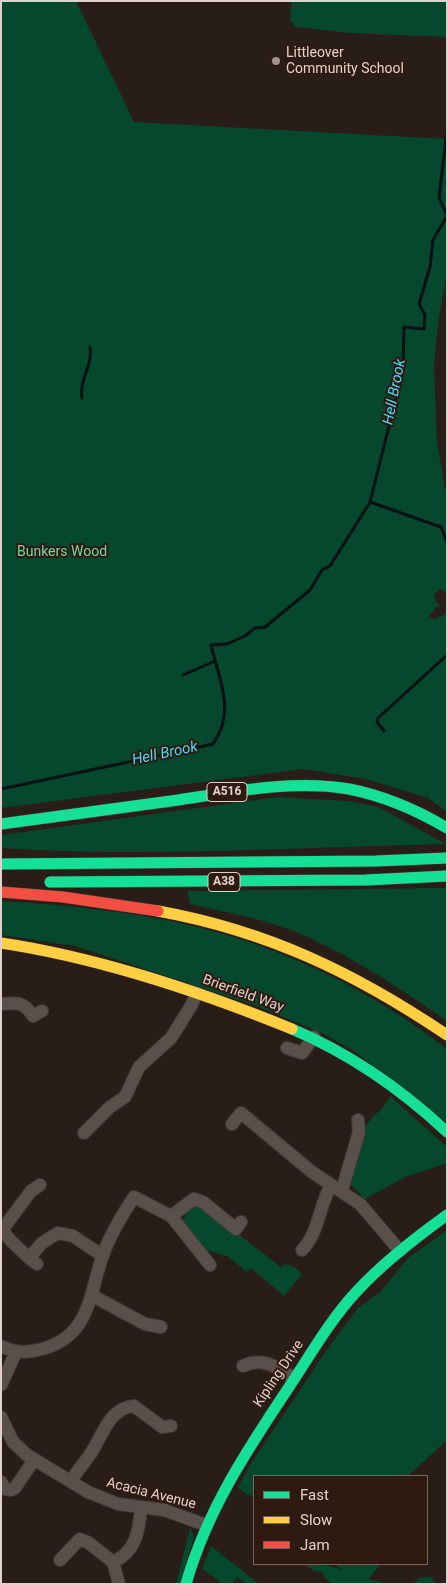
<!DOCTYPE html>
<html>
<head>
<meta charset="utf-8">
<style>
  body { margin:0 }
  #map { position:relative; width:448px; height:1585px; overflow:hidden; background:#291d18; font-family:Roboto,sans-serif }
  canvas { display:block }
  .frame { position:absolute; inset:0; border:2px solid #e0d1cc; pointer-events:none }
  .legend { position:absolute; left:253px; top:1475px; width:175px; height:90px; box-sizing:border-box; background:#2f1a12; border:1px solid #76635c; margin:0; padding:6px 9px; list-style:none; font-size:15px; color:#e0d1cc }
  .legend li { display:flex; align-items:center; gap:10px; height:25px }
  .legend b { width:25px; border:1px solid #76635c }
</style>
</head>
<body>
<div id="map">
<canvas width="448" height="1585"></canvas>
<div class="frame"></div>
<ul class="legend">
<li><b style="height:6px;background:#16e098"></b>Fast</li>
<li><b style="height:6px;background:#ffcf43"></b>Slow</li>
<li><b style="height:6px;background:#f24e42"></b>Jam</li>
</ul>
</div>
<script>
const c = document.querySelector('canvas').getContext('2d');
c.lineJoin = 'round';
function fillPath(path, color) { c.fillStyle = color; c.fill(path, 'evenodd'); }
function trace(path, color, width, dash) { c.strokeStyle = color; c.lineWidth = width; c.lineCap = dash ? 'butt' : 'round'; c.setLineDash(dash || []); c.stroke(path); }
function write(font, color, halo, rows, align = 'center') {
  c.font = font + ' Roboto,sans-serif'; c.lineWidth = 4; c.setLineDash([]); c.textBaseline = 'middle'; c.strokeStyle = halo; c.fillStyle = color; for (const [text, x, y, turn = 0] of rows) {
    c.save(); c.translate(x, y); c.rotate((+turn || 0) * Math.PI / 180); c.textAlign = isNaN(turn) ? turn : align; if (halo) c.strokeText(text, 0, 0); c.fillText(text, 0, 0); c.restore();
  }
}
fillPath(new Path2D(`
  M 1,1 L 76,1 L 134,122 L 447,139 L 447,272 L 438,323 L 434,366 L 437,442 L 447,500 L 447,592 L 439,589 L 434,595 L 435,600 L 440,606 L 436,607 L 428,618 L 436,619 L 447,613 L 447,812 L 428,798 L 366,779 L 303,769 L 1,808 Z
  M 292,1 L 447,1 L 447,37 L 349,33 L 296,27 L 290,20 Z
  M 278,797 L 348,801 L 378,807 L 446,844 C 298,847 149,858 1,848 L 1,835 Z
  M 447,888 L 447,1021 C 398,987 346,952 291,930 C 259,918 224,912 190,904 L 187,891 Z
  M 1,901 C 65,905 130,911 193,926 C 283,947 374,992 447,1049 L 447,1123 L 354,1051 L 322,1033 L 259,1007 L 75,946 L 1,935 Z
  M 390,1096 L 447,1147 L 447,1165 L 445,1164 L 405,1177 L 365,1199 L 351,1185 C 352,1166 355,1144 365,1127 C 372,1115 384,1110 390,1096 Z
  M 195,1205 L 203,1207 L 281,1267 L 285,1264 L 295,1267 L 302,1274 L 284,1296 L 251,1268 L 247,1272 L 227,1256 L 206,1250 L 183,1221 L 186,1212 Z
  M 447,1230 L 447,1440 L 408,1476 L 254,1476 L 254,1498 L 238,1488 L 250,1465 L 326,1351 L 358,1308 L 380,1292 L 408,1258 Z
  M 190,1528 L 194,1537 L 180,1584 L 176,1584 Z
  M 211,1546 L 259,1584 L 247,1584 L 237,1577 L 232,1584 L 220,1584 L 219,1581 L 202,1569 Z
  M 323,1564 L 343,1570 L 334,1564 L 381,1564 L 368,1579 L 388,1584 L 332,1584 L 324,1577 L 323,1572 L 315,1571 L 305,1565 Z
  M 430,1577 L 435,1582 L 434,1584 L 412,1584 L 420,1578 Z`), '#06482d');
trace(new Path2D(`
  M 82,398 C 79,379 93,366 90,347
  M 370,502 L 403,370 L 404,327 L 424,329 L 425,315 L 419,304 L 430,267 L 433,240 L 447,216 L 439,197 L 447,131
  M 183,675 L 215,661
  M 384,731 L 377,722 L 378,718 L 447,655
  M 1,789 L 213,744 C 236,712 219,679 211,645 L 227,644 L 245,636 L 255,628 L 265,627 L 310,590 L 322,570 L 330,566 L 370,502 L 441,527 L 447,542`), '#071013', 3);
const street = new Path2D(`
  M 1,1004 C 17,1002 24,1002 33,1016 L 42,1011
  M 287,1048 L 302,1053 L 314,1037
  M 232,1124 L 241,1113 L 312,1172 L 360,1204 L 400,1251
  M 84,1133 L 110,1107 L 125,1097 L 139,1067 L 171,1038 L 191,1006 L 197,993
  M 342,1190 L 359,1132 L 358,1120
  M 171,1216 L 194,1199 L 203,1202 L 236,1229 L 241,1222
  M 302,1250 C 319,1233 319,1206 331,1185
  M 29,1258 L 11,1241 L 2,1230 L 31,1191 L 40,1185
  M 37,1264 L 29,1258 L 42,1243 L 58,1233 L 73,1236 L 103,1256
  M 93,1296 L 145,1324 L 161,1327
  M 1,1346 C 15,1353 27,1353 42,1349 C 91,1336 89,1293 103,1255 C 110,1235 122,1215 134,1197 L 171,1216 L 210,1265
  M 243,1366 C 264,1356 277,1368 294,1378
  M 1,1385 L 16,1352
  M 1,1417 L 13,1442 L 27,1455 L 88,1492 L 118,1504 L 164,1510 L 206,1525
  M 71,1481 C 77,1471 85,1462 91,1453 C 103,1435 109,1408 134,1406 L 162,1427 L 171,1426
  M 1,1482 L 5,1489 L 11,1490 L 15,1488 L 34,1460
  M 60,1560 L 80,1539 L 89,1543 L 113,1562 C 136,1552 139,1531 141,1508
  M 113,1562 L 119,1584`);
const fast = new Path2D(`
  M 1,824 C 58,816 114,809 171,801 C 228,793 290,779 349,789 C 385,796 415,809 447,828
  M 1,864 L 376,861 L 447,858
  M 50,882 L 366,880 L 447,876
  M 292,1029 C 351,1054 400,1088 447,1132
  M 186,1584 C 207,1510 247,1450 289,1387 C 311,1354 330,1320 357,1291 C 384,1262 415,1238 447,1215`);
const slow = new Path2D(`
  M 158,911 C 268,931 355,973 447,1035
  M 1,943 C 101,958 199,991 292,1029`);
const jam = new Path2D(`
  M 1,892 L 63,897 L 158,911`);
trace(street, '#423835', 14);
trace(fast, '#423835', 12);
trace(slow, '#423835', 12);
trace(jam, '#423835', 12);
trace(street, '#59504c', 12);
trace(fast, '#16e098', 11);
trace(slow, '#ffcf43', 11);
trace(jam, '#f24e42', 11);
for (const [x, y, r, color] of [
  [276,61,5,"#a0928d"]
]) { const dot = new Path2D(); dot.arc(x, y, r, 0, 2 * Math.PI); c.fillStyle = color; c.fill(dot); trace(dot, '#2f1a12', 2); }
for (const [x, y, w] of [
  [227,792,40],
  [224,882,32]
]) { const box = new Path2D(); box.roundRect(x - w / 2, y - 9.5, w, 19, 4); c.fillStyle = '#2f1a12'; c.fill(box); trace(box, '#e0d1cc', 1); }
write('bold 12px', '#e0d1cc', null, [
  ["A516",227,792],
  ["A38",224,882]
]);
write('14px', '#e0d1cc', '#2f1a12', [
  ["Littleover",286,53],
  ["Community School",286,69]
], 'left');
write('14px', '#73d9a3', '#2f1a12', [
  ["Bunkers Wood",62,552]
]);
write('14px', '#e0d1cc', '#2f1a12', [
  ["Brierfield Way",243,994,20],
  ["Kipling Drive",279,1374,-56],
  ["Acacia Avenue",151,1494,14]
]);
write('italic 15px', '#4ad8f2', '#2f1a12', [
  ["Hell Brook",395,392,-79],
  ["Hell Brook",165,754,-12]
]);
</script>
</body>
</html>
